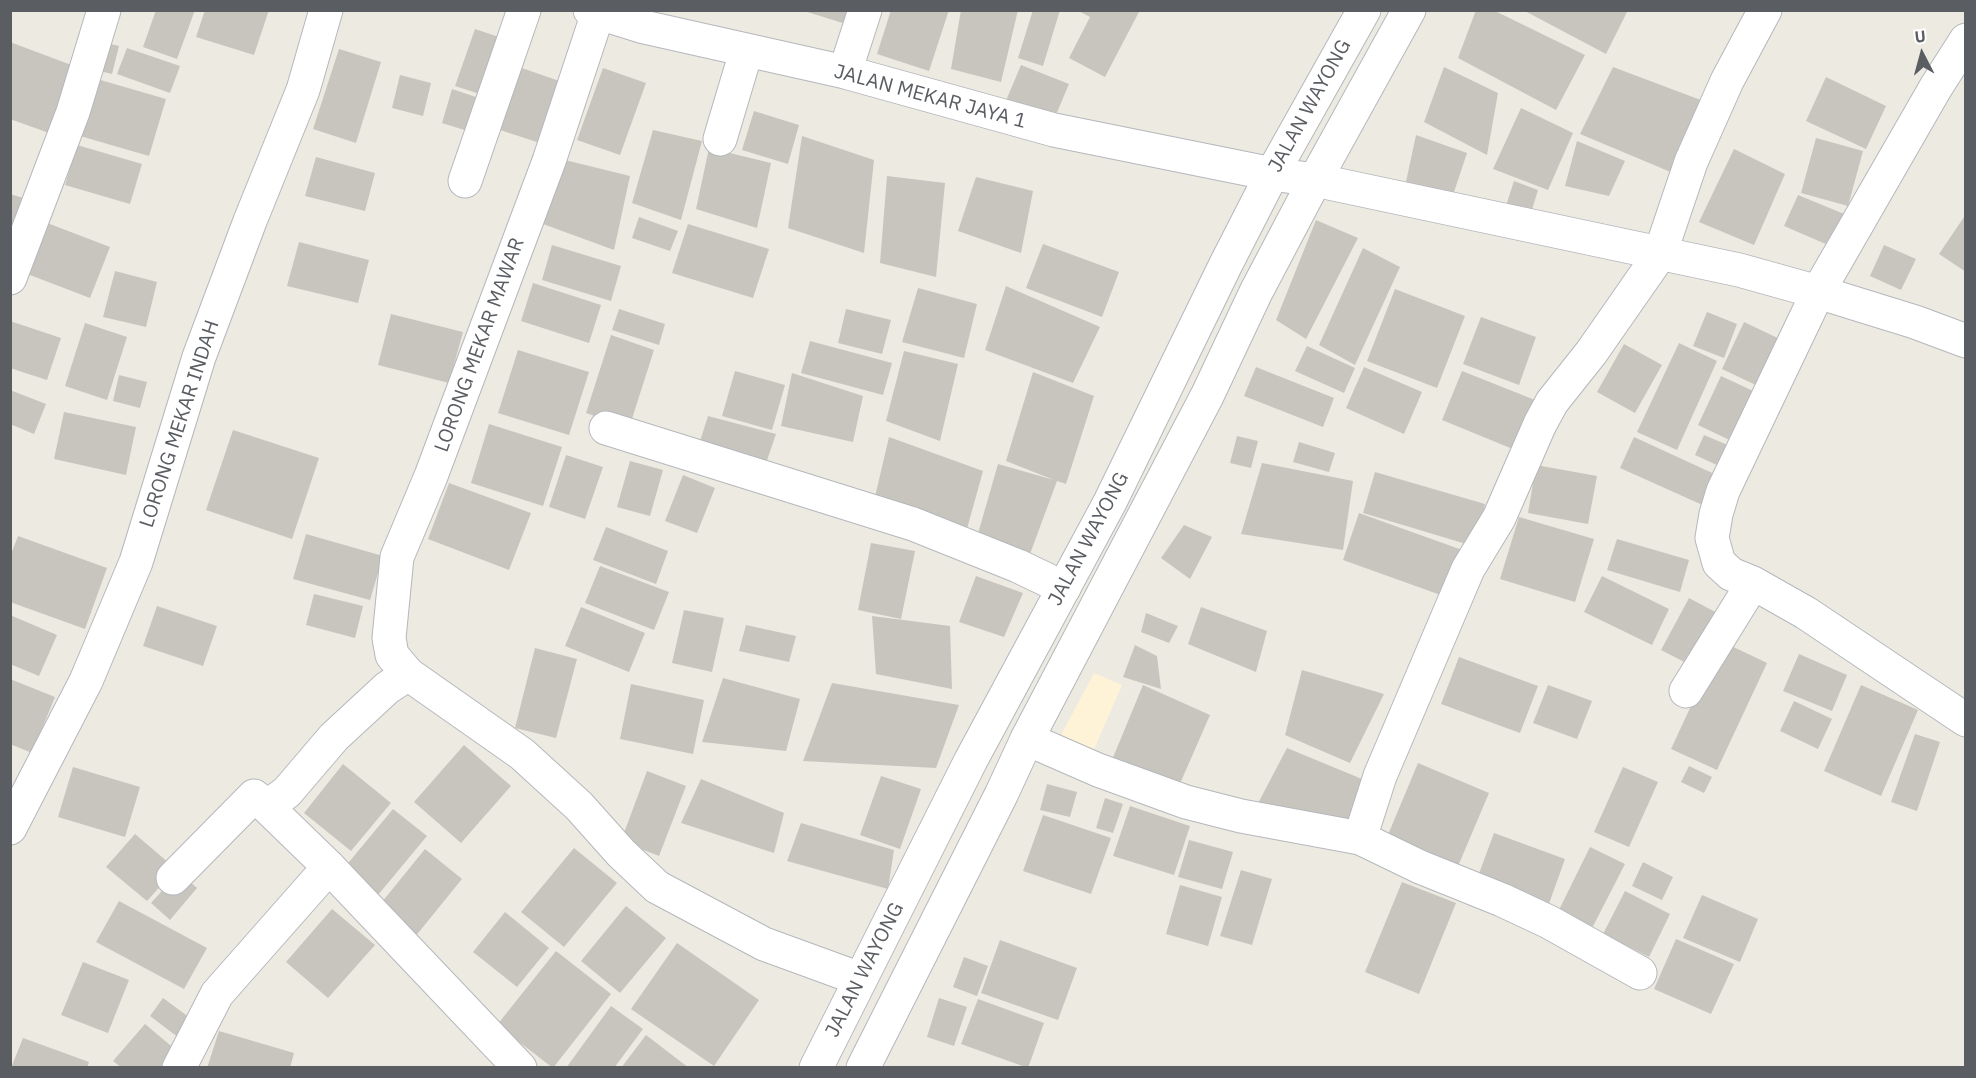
<!DOCTYPE html>
<html>
<head>
<meta charset="utf-8">
<style>
	body { margin:0 }
	#map { position:relative; width:1976px; height:1078px; overflow:hidden; background:#edeae1; font-family:"IBM Plex Sans",sans-serif }
	canvas { display:block }
	.frame { position:absolute; inset:0; border:12px solid #5a5e63; pointer-events:none }
	.north { position:absolute; left:1892px; top:24px; width:60px; height:60px; -webkit-text-stroke:4px #fff; paint-order:stroke; rotate:354deg; font-size:16px; font-weight:700; line-height:24px; text-align:center; color:#5a5e63 }
	.north::after { content:''; display:block; margin:auto; width:21px; height:27px; background:#5a5e63; clip-path:polygon(50% 0,100% 100%,50% 72%,0 100%) }
</style>
</head>
<body>
<div id="map">
<canvas width="1976" height="1078"></canvas>
<div class="frame"></div>
<div class="north">U</div>
</div>
<script>
const ctx = document.querySelector('canvas').getContext('2d');
ctx.lineJoin = 'round';
function fillPath(path, color) { ctx.fillStyle = color; ctx.fill(path, 'evenodd'); }
const shape = rows => new Path2D(rows.map(r => 'M' + r).join(''));
function trace(path, color, width, dash) { ctx.strokeStyle = color; ctx.lineWidth = width; ctx.lineCap = dash ? 'butt' : 'round'; ctx.setLineDash(dash || []); ctx.stroke(path); }
function drawText(font, color, halo, rows, align = 'center') {
  ctx.font = font + ' "IBM Plex Sans",sans-serif'; ctx.lineWidth = 4.5; ctx.setLineDash([]); ctx.textBaseline = 'middle'; ctx.strokeStyle = halo; ctx.fillStyle = color; for (const [text, x, y, turn = 0] of rows) {
    ctx.save(); ctx.translate(x, y); ctx.rotate((+turn || 0) * Math.PI / 180); ctx.textAlign = isNaN(turn) ? turn : align; if (halo) ctx.strokeText(text, 0, 0); ctx.fillText(text, 0, 0); ctx.restore();
  }
}
const commercial = shape([
	[1094,673,1122,685,1092,754,1059,739]
]);
const building = shape([
	[156,10,195,10,177,59,143,47],
	[205,10,269,10,254,55,196,37],
	[801,10,855,10,849,25],
	[891,10,949,10,929,71,877,54],
	[961,10,1018,10,1001,82,951,69],
	[1033,10,1060,10,1043,66,1018,58],
	[1077,10,1140,10,1105,77,1069,58,1090,17],
	[1476,10,1493,10,1585,55,1556,110,1458,58],
	[1523,10,1628,10,1606,54],
	[475,29,505,39,486,96,455,86],
	[98,41,119,46,112,74,92,69],
	[10,42,74,66,49,133,10,119],
	[127,48,180,66,170,93,117,74],
	[339,49,381,62,356,143,313,129],
	[1021,65,1069,84,1053,122,1005,103],
	[519,67,565,83,543,144,497,129],
	[1444,67,1498,93,1487,155,1424,122],
	[1613,67,1706,102,1673,173,1580,134],
	[603,68,646,83,620,155,577,140],
	[400,75,431,83,423,116,392,108],
	[1826,77,1886,106,1866,149,1806,121],
	[97,79,166,99,149,156,80,136],
	[452,89,485,100,474,133,442,123],
	[1521,108,1573,133,1548,190,1493,169],
	[754,111,799,125,788,164,742,150],
	[653,130,702,141,681,220,632,203],
	[1416,135,1467,153,1453,195,1406,182],
	[802,136,874,160,864,253,788,228],
	[1816,138,1863,151,1848,206,1801,193],
	[1577,141,1625,161,1609,196,1565,186],
	[77,145,142,164,130,204,65,185],
	[709,148,771,163,757,228,696,209],
	[1734,149,1785,174,1754,245,1699,222],
	[316,157,375,173,365,211,305,196],
	[561,159,630,176,614,250,543,224],
	[887,176,945,183,936,277,880,263],
	[976,177,1033,191,1021,253,958,231],
	[1514,181,1538,190,1528,223,1503,215],
	[10,194,23,198,10,236],
	[1798,195,1849,216,1835,248,1784,226],
	[1966,214,1966,272,1939,254],
	[639,217,678,231,670,251,632,238],
	[1316,220,1358,238,1306,339,1276,320],
	[42,221,110,247,90,298,22,272],
	[688,224,769,249,753,298,672,273],
	[299,242,369,260,358,303,287,286],
	[1043,244,1119,272,1102,317,1026,288],
	[552,245,621,266,611,301,542,280],
	[1884,245,1916,259,1901,290,1870,276],
	[1363,248,1400,267,1355,365,1319,345],
	[115,271,157,282,146,327,103,317],
	[533,283,601,305,589,343,521,321],
	[1006,286,1100,327,1073,383,985,350],
	[918,288,977,304,964,358,902,342],
	[1395,289,1465,316,1437,388,1367,361],
	[619,309,665,324,659,345,612,330],
	[846,309,891,320,882,354,838,343],
	[1707,312,1737,324,1724,358,1693,346],
	[391,314,463,332,449,383,378,365],
	[1481,317,1536,337,1519,385,1463,364],
	[10,321,61,338,47,380,10,368],
	[1744,322,1784,341,1762,388,1722,369],
	[85,323,127,337,107,400,65,386],
	[611,335,654,350,629,428,586,413],
	[810,341,892,363,883,395,801,373],
	[1679,343,1717,361,1677,450,1637,432],
	[1624,344,1662,365,1635,413,1597,392],
	[1307,346,1355,368,1344,393,1295,371],
	[518,350,589,372,569,435,498,413],
	[904,351,958,364,940,441,886,421],
	[1256,367,1334,398,1323,427,1244,396],
	[1364,367,1422,392,1404,434,1346,408],
	[735,371,785,385,772,430,722,416],
	[1462,371,1540,402,1520,452,1442,420],
	[1033,372,1094,396,1066,484,1057,481,1027,562,975,544,998,464,1054,480,1006,461],
	[792,373,863,396,853,442,781,426],
	[119,375,147,382,140,408,113,401],
	[1721,376,1764,396,1740,445,1698,425],
	[10,390,46,404,34,434,10,424],
	[64,412,136,427,126,475,54,459],
	[708,416,776,434,763,472,695,457],
	[489,424,562,447,543,506,471,483],
	[233,430,319,458,292,539,206,510],
	[1704,435,1737,449,1728,470,1695,455],
	[1237,436,1258,441,1251,468,1230,463],
	[889,437,983,471,965,536,874,501],
	[1634,437,1721,477,1707,507,1620,468],
	[1299,442,1335,453,1329,472,1293,462],
	[566,455,603,467,585,519,549,507],
	[630,461,663,470,650,516,617,507],
	[1262,463,1353,481,1343,550,1241,534],
	[1536,465,1597,476,1588,524,1528,513],
	[1375,472,1485,504,1476,547,1363,513],
	[683,475,715,488,697,533,665,521],
	[449,483,531,513,509,570,428,539],
	[1359,513,1465,551,1449,598,1343,560],
	[1519,517,1594,539,1575,602,1500,579],
	[1184,525,1212,537,1190,579,1161,558],
	[606,527,668,551,656,584,593,560],
	[306,534,383,556,370,600,293,579],
	[18,536,107,568,85,629,10,602,10,557],
	[1617,539,1689,560,1680,592,1607,570],
	[871,543,915,551,901,619,858,610],
	[600,566,669,592,654,630,585,603],
	[976,576,1023,593,1004,637,959,622],
	[1602,576,1669,609,1652,645,1584,612],
	[314,594,363,606,355,638,306,625],
	[1689,598,1719,614,1692,666,1661,650],
	[157,606,217,626,203,666,143,646],
	[581,607,645,633,629,672,565,646],
	[1201,607,1267,631,1256,672,1188,644],
	[684,610,724,618,712,672,672,663],
	[1146,613,1178,626,1169,643,1141,632],
	[10,615,57,635,39,676,10,664],
	[872,616,950,626,952,689,876,674],
	[746,625,796,636,789,662,739,651],
	[1721,641,1767,663,1717,770,1671,749],
	[1135,645,1157,656,1161,689,1123,677],
	[535,648,577,659,556,738,515,728],
	[1799,654,1847,675,1832,711,1783,691],
	[1459,657,1538,686,1520,733,1441,704],
	[1302,670,1384,694,1350,763,1285,735],
	[723,678,800,699,786,751,702,742],
	[10,679,55,697,32,753,10,744],
	[832,683,959,705,936,768,803,761],
	[631,684,704,700,693,754,620,739],
	[1143,685,1210,715,1175,795,1107,772],
	[1548,685,1592,701,1577,739,1533,723],
	[1861,685,1918,710,1881,796,1824,771],
	[1794,701,1832,719,1818,749,1780,731],
	[1915,734,1940,742,1917,811,1891,802],
	[464,745,511,786,461,843,414,802],
	[1287,748,1362,779,1347,833,1255,809],
	[1418,763,1489,793,1453,878,1382,849],
	[343,764,391,803,351,851,304,813],
	[1689,766,1712,777,1704,793,1681,782],
	[73,767,140,787,125,837,58,817],
	[1623,767,1658,782,1629,847,1594,832],
	[647,771,686,786,659,856,621,841],
	[881,776,921,789,900,849,860,835],
	[701,779,784,813,774,853,681,823],
	[1047,784,1077,792,1070,817,1040,810],
	[1105,798,1123,804,1113,833,1096,828],
	[1130,806,1190,826,1174,875,1113,856],
	[393,809,427,836,373,901,339,874],
	[1043,815,1111,838,1091,894,1023,871],
	[801,823,894,850,888,889,787,861],
	[1494,833,1565,859,1546,912,1474,887],
	[135,834,176,869,147,901,106,867],
	[1189,840,1233,852,1222,889,1178,877],
	[1590,847,1625,864,1588,936,1554,920],
	[574,848,617,883,564,947,521,912],
	[425,849,462,879,410,943,373,913],
	[1643,862,1673,877,1662,900,1632,886],
	[1241,870,1272,879,1252,945,1220,936],
	[179,872,197,888,170,920,151,903],
	[1402,882,1456,903,1419,994,1365,972],
	[1180,885,1222,897,1208,946,1166,934],
	[1625,891,1670,914,1649,957,1603,934],
	[1702,895,1758,919,1740,962,1683,938],
	[119,901,207,948,184,989,96,942],
	[626,906,666,938,620,993,581,961],
	[332,909,375,945,328,998,286,962],
	[505,912,549,948,517,987,473,952],
	[1676,939,1734,964,1711,1014,1654,989],
	[1000,940,1077,968,1058,1020,981,993],
	[677,943,759,1000,714,1066,631,1009],
	[556,951,611,994,553,1068,497,1025],
	[964,957,988,966,977,996,953,987],
	[83,962,129,980,108,1033,61,1015],
	[163,998,197,1023,183,1041,150,1016],
	[939,998,967,1007,954,1046,927,1037],
	[978,999,1044,1023,1028,1068,961,1044],
	[611,1006,643,1029,614,1068,566,1068],
	[145,1024,189,1061,183,1068,122,1068,113,1061],
	[219,1031,294,1053,290,1068,207,1068],
	[646,1035,689,1068,621,1068],
	[23,1038,89,1062,87,1068,11,1068]
]);
const minor = shape([
	[590,10,644,27,845,72,1054,130,1272,174,1315,180,1739,270,1818,292,1915,322,1966,341],
	[1966,40,1936,87,1818,292,1723,491,1716,514,1712,538,1719,563,1731,574,1753,583,1806,613,1966,720],
	[845,72,865,10],
	[720,139,746,52],
	[465,181,524,10],
	[10,278,73,112,104,10],
	[606,428,913,524,1018,566,1064,588],
	[408,674,392,655,389,638,397,557,431,476,549,161,599,10],
	[1686,691,1753,583],
	[1027,739,1098,770,1186,802,1241,816,1360,838,1380,776,1468,569,1499,518,1540,424,1552,402,1591,353,1660,254,1691,162,1727,81,1765,10],
	[263,803,329,867,520,1068],
	[10,828,86,681,136,562,199,357,250,221,303,90,326,10],
	[1360,838,1420,867,1502,900,1549,922,1640,973],
	[173,878,254,796,263,803,275,801,287,792,334,737,387,688,408,674,522,754,579,806,621,853,657,887,764,944,860,979],
	[179,1068,217,994,329,867]
]);
const tertiary = shape([
	[816,1068,971,760,1110,502,1226,264,1272,174,1364,10],
	[863,1068,1001,795,1027,739,1207,396,1256,292,1315,180,1409,10]
]);
const streetNames = [
	["JALAN MEKAR JAYA 1",930,97,15],
	["JALAN WAYONG",1310,106,-61],
	["LORONG MEKAR MAWAR",480,345,-70],
	["LORONG MEKAR INDAH",180,424,-72],
	["JALAN WAYONG",1089,539,-62],
	["JALAN WAYONG",865,970,-63]
];
fillPath(commercial, '#fef3d6');
fillPath(building, '#c8c5bf');
trace(minor, '#b4b8bc', 35);
trace(tertiary, '#b4b8bc', 35);
trace(minor, '#fff', 33);
trace(tertiary, '#fff', 33);
drawText('20px', '#5a5e63', '#fff', streetNames);
</script>
</body>
</html>
